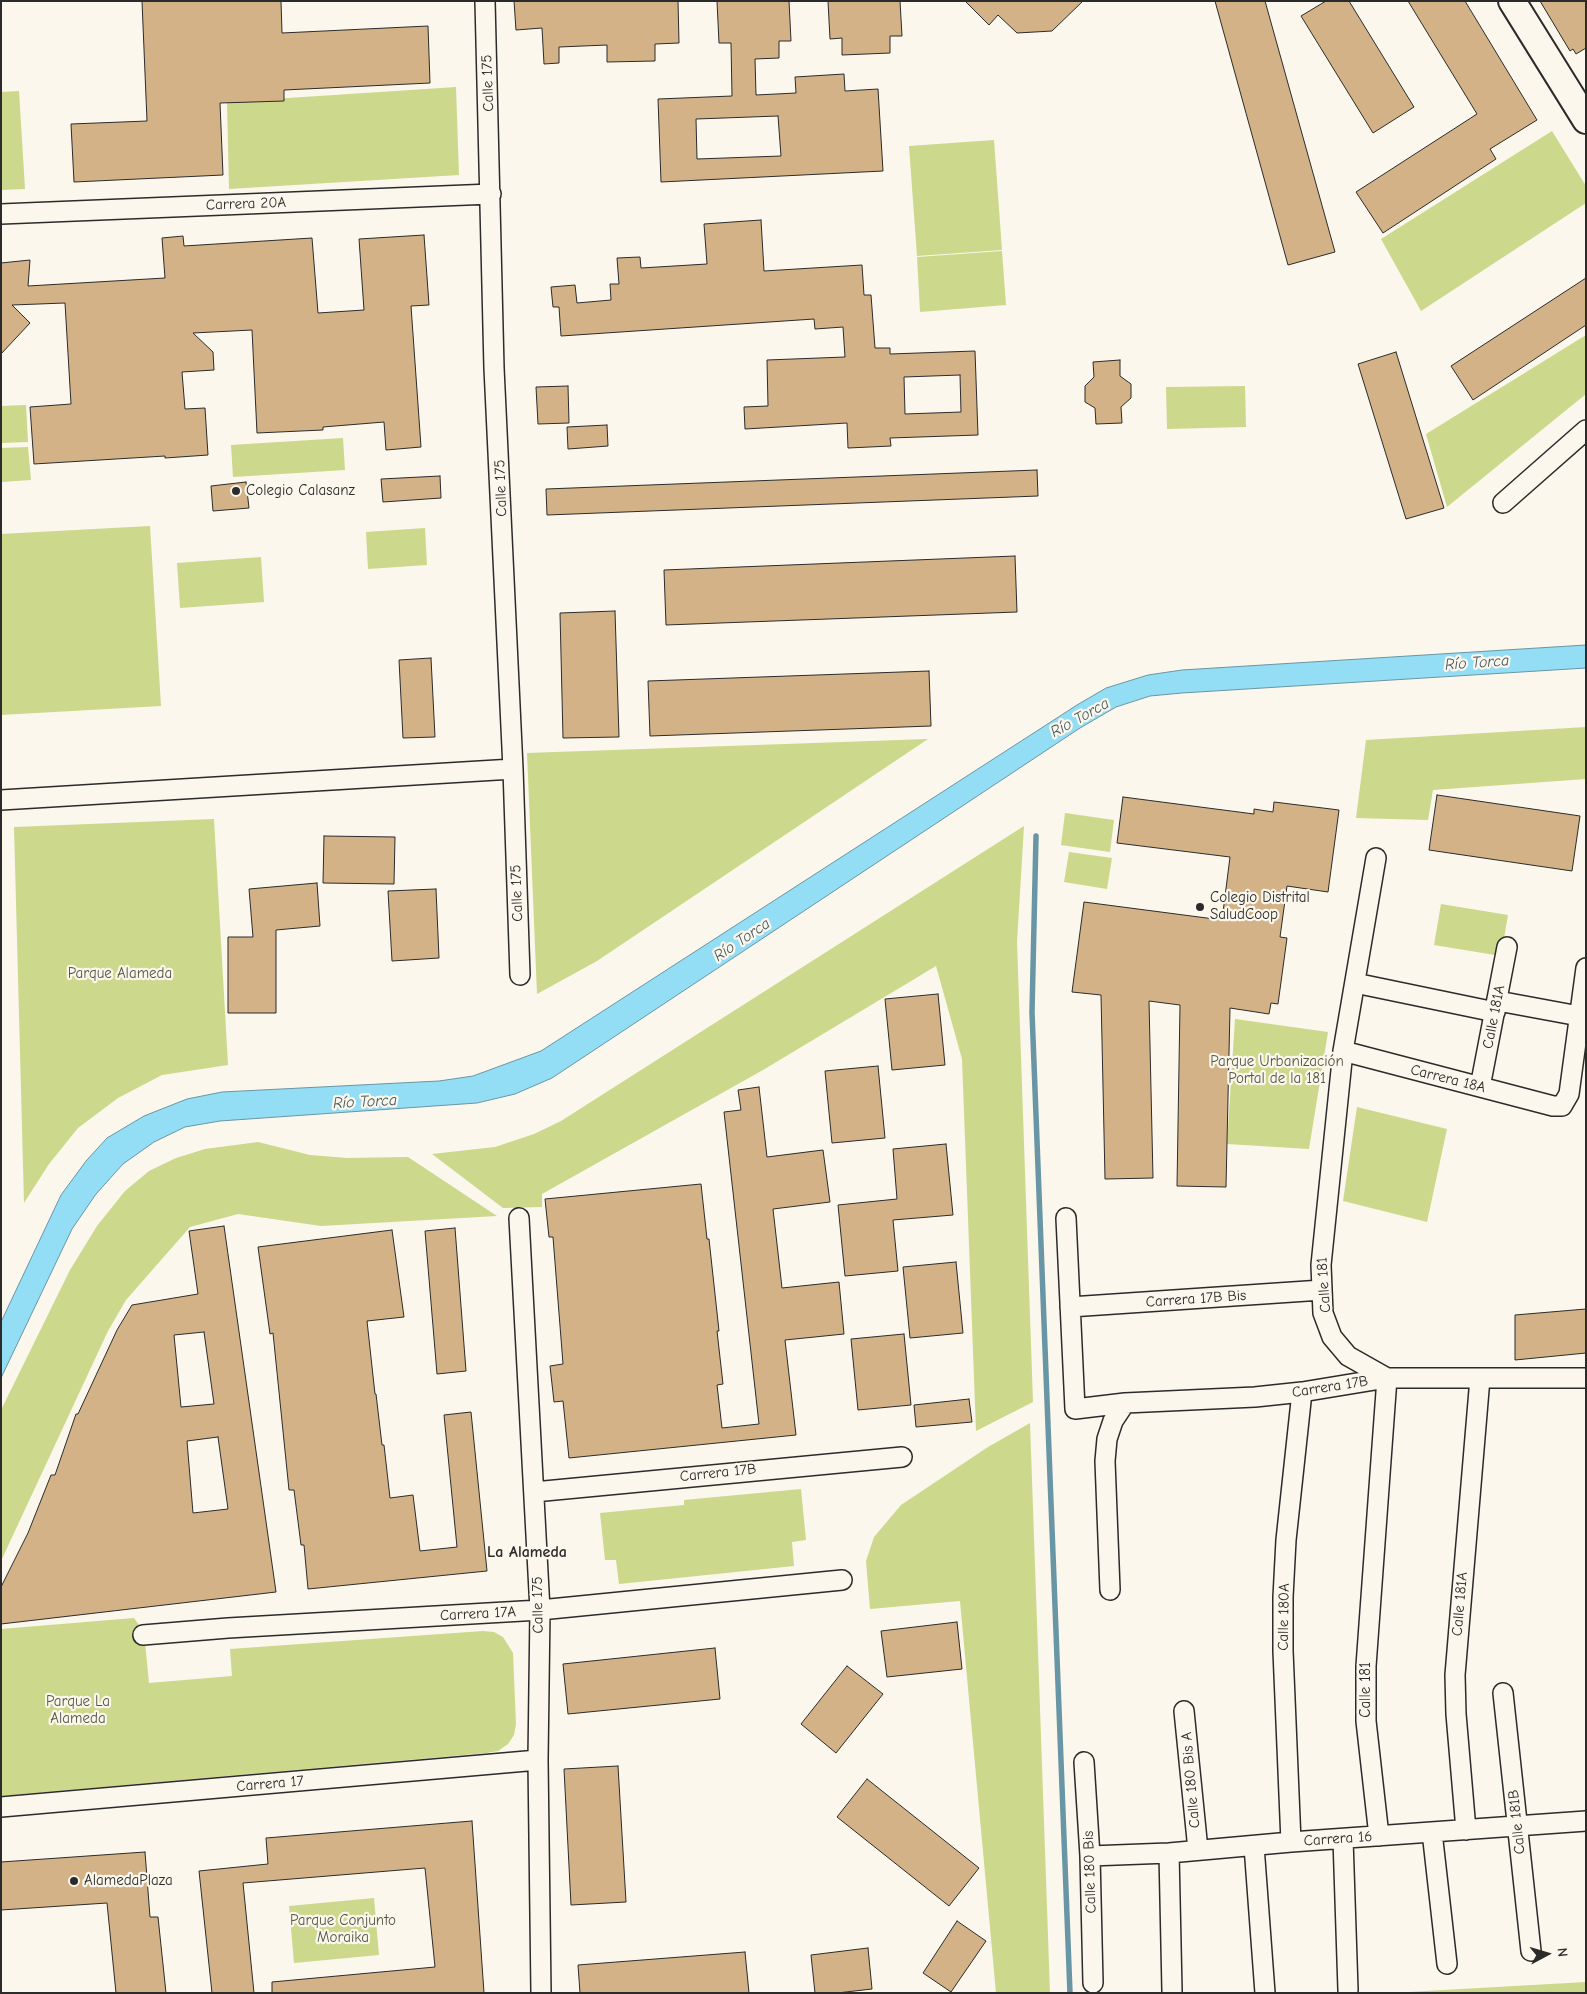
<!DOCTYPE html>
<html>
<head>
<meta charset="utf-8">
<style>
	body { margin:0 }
	#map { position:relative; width:1587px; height:1994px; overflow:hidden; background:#fbf7ec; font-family:"Comic Neue",sans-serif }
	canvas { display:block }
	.frame { position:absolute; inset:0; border:2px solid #2b2b2b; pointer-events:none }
	.north { position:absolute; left:1522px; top:1929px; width:50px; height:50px; -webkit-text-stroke:4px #fbf7ec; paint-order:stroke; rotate:84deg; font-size:14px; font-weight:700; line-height:20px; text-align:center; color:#2b2b2b }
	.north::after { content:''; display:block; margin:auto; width:18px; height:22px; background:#2b2b2b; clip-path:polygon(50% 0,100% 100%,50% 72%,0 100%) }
</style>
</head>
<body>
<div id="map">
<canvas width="1587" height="1994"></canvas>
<div class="frame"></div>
<div class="north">N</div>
</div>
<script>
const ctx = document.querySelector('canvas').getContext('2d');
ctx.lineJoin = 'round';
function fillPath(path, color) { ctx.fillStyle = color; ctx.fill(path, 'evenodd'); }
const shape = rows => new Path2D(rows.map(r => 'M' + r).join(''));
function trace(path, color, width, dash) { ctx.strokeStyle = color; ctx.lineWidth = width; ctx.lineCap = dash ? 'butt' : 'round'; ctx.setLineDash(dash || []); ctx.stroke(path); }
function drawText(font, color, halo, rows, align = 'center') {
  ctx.font = font + ' "Comic Neue",sans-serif'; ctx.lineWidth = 4.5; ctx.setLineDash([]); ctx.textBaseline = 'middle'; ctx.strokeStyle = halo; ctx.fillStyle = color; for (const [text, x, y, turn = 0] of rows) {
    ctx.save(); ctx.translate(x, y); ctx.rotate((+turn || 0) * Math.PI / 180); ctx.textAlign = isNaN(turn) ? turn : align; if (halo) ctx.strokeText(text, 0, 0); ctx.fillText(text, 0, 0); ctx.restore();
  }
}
const green = shape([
	[456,87,459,175,229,189,227,102],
	[19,91,25,189,1,190,1,92],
	[1552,131,1586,186,1586,203,1421,311,1381,239],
	[994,140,1002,250,917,256,909,146],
	[1002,251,1006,305,920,312,917,257],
	[1586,335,1586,394,1447,507,1426,434],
	[1245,386,1246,427,1167,429,1166,387],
	[26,405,28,442,1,443,1,406],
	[343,438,345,470,233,477,231,445],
	[28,447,31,480,1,482,1,448],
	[150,526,161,706,1,715,1,534],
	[425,528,427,565,368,569,366,532],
	[261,557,264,602,180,608,177,563],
	[1586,727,1586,779,1433,790,1428,820,1356,818,1366,740],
	[928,739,597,961,537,994,527,753],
	[1065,813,1114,820,1110,852,1061,845],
	[214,819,228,1065,162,1075,118,1098,78,1128,49,1164,24,1203,14,827],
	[1024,826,1017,942,1033,1402,976,1431,962,1059,936,966,763,1070,542,1194,542,1207,503,1208,432,1154,495,1147,534,1134,561,1121],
	[1069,852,1112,858,1107,889,1064,882],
	[1441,904,1508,915,1501,956,1434,945],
	[1235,1019,1328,1032,1309,1149,1227,1144],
	[1357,1107,1447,1129,1427,1222,1343,1201],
	[258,1142,310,1155,347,1158,408,1157,497,1216,321,1226,238,1214,190,1227,126,1300,108,1331,1,1561,1,1410,70,1270,97,1226,125,1191,149,1171,176,1158,205,1149],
	[1030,1423,1050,1993,996,1993,960,1601,870,1609,866,1561,874,1537,901,1505,988,1447],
	[801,1489,806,1540,792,1542,794,1566,619,1584,616,1560,605,1560,600,1513,684,1505,684,1500],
	[134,1618,144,1632,149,1683,232,1676,230,1649,483,1631,494,1632,503,1637,513,1653,516,1724,514,1735,508,1744,498,1751,487,1753,1,1796,1,1629],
	[374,1898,379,1955,294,1963,289,1906],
	[1586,1982,1586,1993,1390,1993]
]);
const water = shape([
	[1586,645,1586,668,1182,693,1150,696,1116,707,1080,728,552,1078,515,1094,477,1103,220,1121,185,1127,154,1142,123,1164,96,1194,72,1229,1,1378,1,1322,61,1195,86,1161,107,1138,144,1116,187,1099,222,1092,439,1081,473,1076,541,1051,1077,705,1106,688,1148,675,1182,670,1586,645]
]);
const stream = shape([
	[1036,836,1032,1012,1070,1993]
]);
const building = shape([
	[142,1,281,1,282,33,428,26,430,83,284,90,284,101,220,103,223,175,74,182,71,124,147,121,142,1],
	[514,1,678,1,679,43,655,44,655,61,607,62,607,45,559,47,559,63,544,64,542,28,516,30,514,1],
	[717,1,789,1,791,41,779,41,779,58,755,59,756,95,796,93,795,77,844,74,845,91,878,89,883,171,661,182,658,99,732,96,731,43,719,43,717,1],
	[778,116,781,156,697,159,696,119,778,116],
	[828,1,900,1,902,36,890,36,890,53,842,55,842,38,830,39,828,1],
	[965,1,1083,1,1052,31,1017,33,998,15,989,25,965,1],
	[1215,1,1265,1,1335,252,1288,265,1215,1],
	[1326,1,1349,1,1414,107,1373,133,1301,16,1326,1],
	[1408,1,1465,1,1537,120,1490,149,1496,159,1383,233,1356,192,1477,114,1408,1],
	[1540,1,1586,1,1586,48,1576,54,1573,49,1570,51,1540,1],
	[761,220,764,271,862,265,864,295,871,295,875,348,890,348,890,354,975,351,978,435,890,438,891,446,848,448,847,423,745,429,744,407,768,406,767,360,845,357,843,327,815,329,814,319,561,336,559,307,553,307,551,287,575,285,577,303,611,300,610,284,619,284,617,258,640,257,641,268,707,264,704,224,761,220],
	[960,375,961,412,905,414,904,377,960,375],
	[424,235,429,305,411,306,421,447,386,450,384,422,323,427,323,430,257,433,252,330,193,333,213,352,214,370,182,372,185,409,205,408,208,455,165,458,165,456,34,464,30,407,71,404,65,303,12,305,30,323,1,354,1,263,30,260,28,286,165,278,162,238,183,236,184,246,312,238,318,313,364,310,359,239,424,235],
	[1586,278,1586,325,1473,400,1451,366,1586,278],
	[1396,352,1444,508,1406,519,1358,364,1396,352],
	[1120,360,1120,376,1131,384,1131,398,1121,407,1122,423,1096,424,1095,408,1085,402,1085,386,1094,377,1093,362,1120,360],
	[568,386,569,423,538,424,536,387,568,386],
	[607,425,608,446,568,449,567,427,607,425],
	[1037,470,1038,496,547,515,546,489,1037,470],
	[440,476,441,498,383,502,381,479,440,476],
	[246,482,249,508,213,511,211,486,246,482],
	[1015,556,1017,612,666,625,664,570,1015,556],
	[615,611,619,737,563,738,560,613,615,611],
	[431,658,435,737,403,738,399,660,431,658],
	[929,671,931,726,650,736,648,681,929,671],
	[1437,795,1580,816,1572,871,1429,850,1437,795],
	[1123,797,1254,814,1254,809,1273,812,1274,802,1339,810,1328,892,1287,886,1280,937,1287,938,1278,1004,1271,1003,1269,1014,1230,1008,1226,1187,1177,1186,1180,1005,1149,1001,1153,1178,1105,1179,1101,995,1072,992,1084,902,1222,920,1230,857,1117,843,1123,797],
	[324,836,395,837,394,884,323,883,324,836],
	[317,883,320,926,276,930,276,1013,228,1013,228,937,253,937,249,889,317,883],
	[436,889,439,958,392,961,388,891,436,889],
	[938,994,945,1065,892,1070,885,999,938,994],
	[878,1066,885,1138,832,1143,825,1071,878,1066],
	[759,1087,767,1157,823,1150,830,1202,773,1209,782,1288,839,1282,844,1334,785,1340,796,1435,569,1458,563,1401,554,1402,550,1366,563,1364,553,1237,549,1237,545,1199,701,1184,707,1239,709,1239,719,1331,717,1331,723,1384,717,1385,722,1428,759,1424,724,1112,741,1110,738,1090,759,1087],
	[946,1144,953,1215,893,1220,898,1271,845,1276,838,1205,897,1199,893,1149,946,1144],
	[224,1226,276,1592,1,1624,1,1587,28,1533,51,1475,55,1475,76,1414,78,1414,117,1330,132,1305,198,1294,189,1231,224,1226],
	[204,1332,214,1404,181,1407,174,1335,204,1332],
	[218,1437,228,1509,193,1513,187,1441,218,1437],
	[455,1228,466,1371,437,1374,425,1231,455,1228],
	[392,1230,404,1317,367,1321,375,1394,376,1394,382,1445,384,1445,390,1498,413,1495,420,1551,457,1547,444,1415,471,1412,487,1571,308,1589,304,1545,301,1545,294,1490,289,1490,273,1333,270,1334,258,1247,392,1230],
	[956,1262,963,1333,910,1338,903,1267,956,1262],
	[1586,1309,1586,1353,1515,1360,1515,1315,1586,1309],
	[904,1334,911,1405,858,1410,851,1339,904,1334],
	[969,1399,972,1422,916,1427,914,1405,969,1399],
	[957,1622,962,1669,887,1677,881,1631,957,1622],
	[715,1648,720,1699,568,1714,563,1664,715,1648],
	[847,1666,883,1694,836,1753,801,1724,847,1666],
	[618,1766,626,1902,571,1905,564,1769,618,1766],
	[867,1779,979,1868,949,1906,837,1817,867,1779],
	[472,1821,484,1993,272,1993,272,1982,435,1967,425,1868,243,1883,254,1993,212,1993,199,1871,268,1864,266,1838,472,1821],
	[145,1852,150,1917,158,1917,166,1993,116,1993,107,1903,1,1910,1,1862,145,1852],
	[957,1921,986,1941,951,1992,923,1973,957,1921],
	[868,1948,872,1989,837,1993,815,1993,811,1955,868,1948],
	[745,1952,749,1993,580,1993,578,1965,745,1952]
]);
const street = shape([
	[485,1,494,368,513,769,520,975],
	[1,214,491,194],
	[1503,503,1586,430],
	[1,800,513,769],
	[1376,858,1343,1051,1321,1265,1323,1313,1332,1337,1348,1356,1387,1378],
	[1355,983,1495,1012],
	[1498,1001,1579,1016],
	[1343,1051,1553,1106,1562,1106,1569,1094,1586,968],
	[1480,1087,1507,947],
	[519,1218,540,1610,538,1760,541,1993],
	[1066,1218,1075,1409,1125,1403,1255,1397,1302,1392,1387,1378,1586,1378],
	[1070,1307,1322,1290],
	[534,1492,902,1457],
	[1110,1590,1105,1461,1107,1439,1113,1421,1125,1403],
	[143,1635,228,1628,540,1610,842,1580],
	[1503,1693,1531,1951],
	[1184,1711,1198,1850],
	[1084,1762,1090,1856,1093,1983],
	[1,1807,538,1760],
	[1466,1830,1456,1714,1455,1675,1480,1378],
	[1432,1832,1447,1964],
	[1379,1836,1366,1721,1366,1666,1387,1378],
	[1343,1839,1348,1990],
	[1291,1842,1283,1651,1283,1597,1286,1540,1302,1392],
	[1254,1846,1265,1993],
	[1169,1853,1172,1991],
	[1090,1856,1169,1853,1291,1842,1586,1821]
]);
const secondary = shape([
	[1512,1,1586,120]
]);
const markers = [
	[236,491,5,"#2b2b2b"],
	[1200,907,5,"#2b2b2b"],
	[74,1881,5,"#2b2b2b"]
];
const streetNames = [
	["Calle 175",488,83,-92],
	["Carrera 20A",246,204,-2],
	["Calle 175",501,488,-92],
	["Calle 175",517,893,-92],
	["Calle 181A",1494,1017,-79],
	["Carrera 18A",1448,1079,14],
	["Calle 181",1324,1285,-94],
	["Carrera 17B Bis",1196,1299,-4],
	["Carrera 17B",1330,1387,-9],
	["Carrera 17B",718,1473,-6],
	["Calle 181A",1460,1604,-85],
	["Calle 175",538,1605,-91],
	["Carrera 17A",478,1614,-3],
	["Calle 180A",1284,1617,-89],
	["Calle 181",1366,1690,-90],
	["Calle 180 Bis A",1191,1780,-95],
	["Carrera 17",270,1784,-5],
	["Calle 181B",1517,1822,-96],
	["Carrera 16",1338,1839,-4],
	["Calle 180 Bis",1090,1872,-92]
];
const poiNames = [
	["Colegio Calasanz",246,491],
	["Colegio Distrital",1210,898],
	["SaludCoop",1210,915],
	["AlamedaPlaza",84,1881]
];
const parkNames = [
	["Parque Alameda",120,974],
	["Parque Urbanización",1277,1062],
	["Portal de la 181",1277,1079],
	["Parque La",78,1702],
	["Alameda",78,1719],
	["Parque Conjunto",343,1921],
	["Moraika",343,1938]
];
const waterNames = [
	["Río Torca",1477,663,-4],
	["Río Torca",1080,718,-29],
	["Río Torca",742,940,-34],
	["Río Torca",365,1102,-3]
];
const neighbourhoodNames = [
	["La Alameda",527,1552]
];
fillPath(green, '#ccd88b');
fillPath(water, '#93ddf5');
trace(water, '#6996a4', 1);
trace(stream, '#6996a4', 5.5);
fillPath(building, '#d4b287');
trace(building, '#2b2b2b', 1);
trace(street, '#2b2b2b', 22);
trace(secondary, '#2b2b2b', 30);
trace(street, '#fbf7ec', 19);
trace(secondary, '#fbf7ec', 26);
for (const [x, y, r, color] of markers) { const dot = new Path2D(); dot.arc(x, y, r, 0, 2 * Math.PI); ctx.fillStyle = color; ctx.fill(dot); trace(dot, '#fbf7ec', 2); }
drawText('15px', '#2b2b2b', '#fbf7ec', streetNames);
drawText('15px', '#2b2b2b', '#fbf7ec', poiNames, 'left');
drawText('15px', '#535643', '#fbf7ec', parkNames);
drawText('italic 16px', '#45585e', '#fbf7ec', waterNames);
drawText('bold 16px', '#2b2b2b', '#fbf7ec', neighbourhoodNames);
</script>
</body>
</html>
